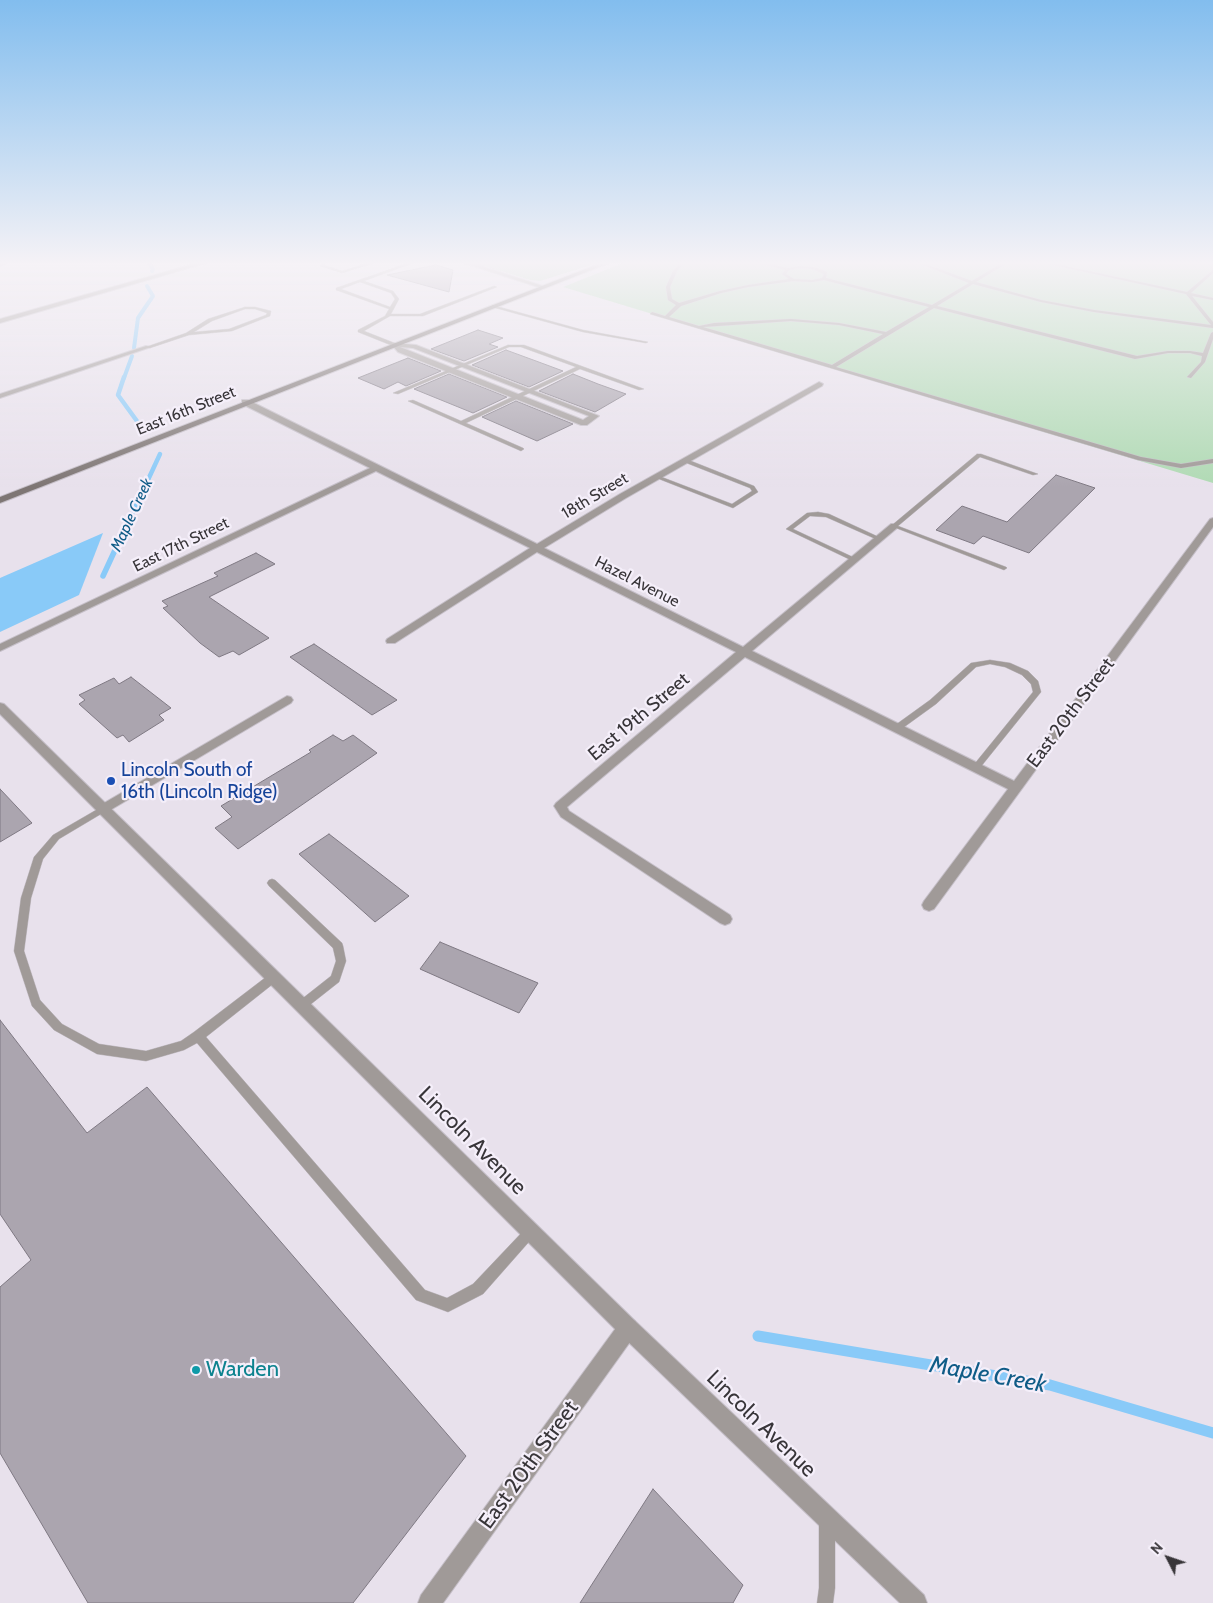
<!DOCTYPE html>
<html>
<head>
<meta charset="utf-8">
<style>
	body { margin:0 }
	#map { position:relative; width:1213px; height:1603px; overflow:hidden; background:#e8e1ec; font-family:Cabin,sans-serif }
	canvas { display:block }
	.north { position:absolute; left:1143px; top:1533px; width:50px; height:50px; -webkit-text-stroke:4px #f5effa; paint-order:stroke; rotate:311deg; font-size:14px; font-weight:700; line-height:20px; text-align:center; color:#383539 }
	.north::after { content:''; display:block; margin:auto; width:18px; height:22px; background:#383539; clip-path:polygon(50% 0,100% 100%,50% 72%,0 100%) }
</style>
</head>
<body>
<div id="map">
<canvas width="1213" height="1603"></canvas>
<div class="north">N</div>
</div>
<script>
const ctx = document.querySelector('canvas').getContext('2d');
ctx.lineJoin = 'round';
function fillPath(path, color) { ctx.fillStyle = color; ctx.fill(path, 'evenodd'); }
const shape = rows => new Path2D(rows.map(r => 'M' + r).join(''));
function trace(path, color, width, dash) { ctx.strokeStyle = color; ctx.lineWidth = width; ctx.lineCap = dash ? 'butt' : 'round'; ctx.setLineDash(dash || []); ctx.stroke(path); }
function drawText(font, color, halo, rows, align = 'center') {
  ctx.font = font + ' Cabin,sans-serif'; ctx.lineWidth = 4.5; ctx.setLineDash([]); ctx.textBaseline = 'middle'; ctx.strokeStyle = halo; ctx.fillStyle = color; for (const [text, x, y, turn = 0] of rows) {
    ctx.save(); ctx.translate(x, y); ctx.rotate((+turn || 0) * Math.PI / 180); ctx.textAlign = isNaN(turn) ? turn : align; if (halo) ctx.strokeText(text, 0, 0); ctx.fillText(text, 0, 0); ctx.restore();
  }
}
const green = shape([
	[474,263,598,263,540,281,530,280],
	[623,263,1213,263,1213,483,563,287]
]);
const water = shape([
	[103,533,79,595,0,632,0,578]
]);
const streamFar3 = shape([
	[149,263,153,269,152,271],
	[134,348,138,318,153,296,147,286],
	[124,378,132,356]
]);
const streamFar2 = shape([
	[124,377,118,395,142,428],
	[128,523,160,454]
]);
const streamFar1 = shape([
	[103,576,128,522]
]);
const stream = shape([
	[758,1336,1050,1385,1213,1433]
]);
const building = shape([
	[436,265,453,270,449,292,387,275,436,265],
	[478,330,503,338,489,344,498,347,464,361,431,349,478,330],
	[506,350,536,361,563,371,529,387,472,365,506,350],
	[408,358,441,371,406,386,398,382,384,389,358,378,408,358],
	[449,374,507,397,473,413,414,389,449,374],
	[573,374,598,384,626,394,595,412,539,391,573,374],
	[516,401,573,424,537,441,482,417,516,401],
	[1056,475,1095,488,1029,553,983,536,974,544,936,530,962,506,1007,522,1056,475],
	[256,553,275,564,209,597,269,638,239,655,233,651,219,657,200,643,163,608,168,606,162,601,218,576,214,573,256,553],
	[314,644,397,700,372,715,290,657,314,644],
	[131,677,171,708,159,715,164,720,129,742,123,735,117,738,79,704,85,700,79,695,114,678,119,684,131,677],
	[333,735,343,741,353,735,377,753,238,849,215,828,232,817,221,806,311,752,309,750,333,735],
	[0,789,32,823,0,842,0,789],
	[329,834,409,896,375,922,299,854,329,834],
	[440,942,538,983,519,1013,420,969,440,942],
	[0,1020,87,1133,147,1087,466,1456,353,1603,88,1603,0,1453,0,1287,31,1260,0,1214,0,1020],
	[653,1489,743,1585,733,1603,580,1603,653,1489]
]);
const service = shape([
	[322,263,326,263,324,265,342,271,368,263,374,263,342,273,320,266,322,263],
	[408,263,413,263,364,281,393,291,399,299,391,314,420,314,494,286,497,287,423,316,390,316,364,331,397,344,397,346,393,346,358,332,358,330,385,316,389,309,336,290,336,288,408,263],
	[360,282,391,293,395,299,390,307,341,289,360,282],
	[680,263,684,263,677,271,670,287,672,299,679,303,720,291,748,285,789,279,782,274,785,270,759,263,766,263,788,268,800,266,814,267,827,272,826,278,932,305,969,283,918,263,923,263,972,281,1002,263,1007,263,976,282,1041,300,1094,310,1211,325,1186,294,1044,263,1051,263,1187,292,1213,270,1213,273,1191,293,1213,298,1213,300,1192,296,1213,322,1213,328,1094,312,1041,302,973,284,937,306,1137,356,1168,351,1190,351,1203,353,1211,333,1213,332,1213,339,1205,362,1191,378,1187,377,1201,362,1202,356,1190,353,1168,353,1135,359,934,308,836,367,1141,457,1181,464,1213,459,1213,463,1181,468,1138,460,650,314,652,312,665,316,676,305,668,300,666,287,673,271,680,263],
	[800,268,812,269,824,274,822,278,812,280,794,279,786,274,789,270,800,268],
	[824,280,929,307,886,332,839,323,791,319,714,323,699,326,669,317,681,306,721,293,748,287,793,281,812,282,824,280],
	[791,321,839,325,883,334,832,365,703,327,791,321],
	[492,305,583,330,648,342,646,343,583,332,492,307,492,305],
	[245,307,255,307,271,311,270,316,232,331,189,335,150,348,146,347,186,333,208,319,245,307],
	[245,309,255,309,267,313,266,315,229,329,194,332,212,321,245,309],
	[508,345,524,345,644,389,639,390,580,369,466,423,523,448,524,449,521,451,408,401,413,400,461,421,576,367,521,347,509,347,398,394,393,393,508,345],
	[977,454,981,454,1038,474,1033,475,980,457,898,526,1006,567,1007,568,1004,570,891,526,977,454],
	[686,459,754,486,758,492,733,508,654,477,659,476,732,504,752,491,750,488,684,462,684,460,686,459],
	[818,512,829,514,883,539,878,540,826,517,810,516,793,529,857,559,858,560,855,562,786,529,807,513,818,512],
	[990,660,1010,663,1028,671,1038,681,1041,692,979,769,973,769,972,767,1033,692,1031,684,1022,675,1005,667,990,664,976,667,936,704,900,730,894,730,893,728,894,726,930,700,971,663,990,660],
	[103,806,106,807,107,809,106,811,59,839,43,859,31,898,24,951,40,1000,62,1024,99,1044,146,1051,181,1041,194,1032,270,974,274,972,278,974,279,977,278,980,206,1037,425,1290,447,1298,473,1284,527,1227,531,1225,535,1227,537,1231,535,1235,483,1294,448,1312,416,1300,197,1043,184,1050,146,1061,97,1054,54,1030,32,1006,14,951,21,898,34,857,53,835,103,806],
	[272,879,275,880,342,943,343,946,346,961,339,982,306,1008,302,1010,298,1008,297,1005,298,1002,331,976,336,961,333,948,269,886,267,883,269,880,272,879],
	[827,1513,832,1516,835,1521,835,1588,833,1603,817,1603,819,1588,819,1521,822,1516,827,1513]
]);
const minor = shape([
	[197,263,206,263,0,323,0,319,197,263],
	[395,343,416,345,599,416,587,425,581,425,398,352,392,345,395,343],
	[400,347,413,348,589,416,583,420,400,347],
	[146,346,151,347,0,398,0,394,146,346],
	[819,382,823,384,822,386,626,498,544,548,743,647,891,524,897,524,897,528,752,651,1014,781,1210,519,1213,518,1213,527,934,909,929,911,924,909,922,905,924,901,1008,789,745,657,567,807,569,811,730,915,732,919,730,923,725,925,720,923,561,817,554,806,556,803,736,652,537,552,395,643,387,643,386,641,387,639,530,548,376,471,0,651,0,644,370,468,242,404,242,400,248,400,537,544,620,494,819,382],
	[287,696,291,697,293,700,291,703,107,812,99,812,97,809,99,806,287,696],
	[628,1318,635,1321,638,1328,635,1335,443,1603,418,1603,421,1595,621,1321,628,1318]
]);
const tertiary = shape([
	[0,263,6,263,0,266,0,263],
	[464,263,472,263,546,287,541,288,464,263],
	[0,703,4,704,635,1321,924,1595,927,1603,900,1603,621,1335,0,714,0,703]
]);
const secondary = shape([
	[601,263,609,263,0,503,0,497,601,263]
]);
const markers = [
	[111,781,5,"#1a4fb4"],
	[196,1370,5,"#0f9aa8"]
];
const farStreetnames = [
	["East 16th Street",186,411,-22],
	["18th Street",595,496,-31],
	["East 17th Street",181,545,-26],
	["Hazel Avenue",637,582,27]
];
const farWaternames = [
	["Maple Creek",132,515,-65]
];
const streetNames = [
	["East 20th Street",1071,713,-53],
	["East 19th Street",639,717,-40]
];
const transitNames = [
	["Lincoln South of",121,770],
	["16th (Lincoln Ridge)",121,792]
];
const nearStreetnames = [
	["Lincoln Avenue",472,1141,45],
	["Lincoln Avenue",761,1424,44],
	["East 20th Street",529,1465,-54]
];
const nearCulturenames = [
	["Warden",206,1370]
];
const nearWaternames = [
	["Maple Creek",988,1375,10]
];
fillPath(green, '#b0dab4');
fillPath(water, '#89caf8');
trace(streamFar3, '#89caf8', 4);
trace(streamFar2, '#89caf8', 4.5);
trace(streamFar1, '#89caf8', 5.5);
trace(stream, '#89caf8', 11);
fillPath(building, '#aba5af');
trace(building, '#7f7983', 1);
trace(service, '#c5bfc8', 1);
trace(minor, '#c5bfc8', 2);
trace(tertiary, '#c5bfc8', 2);
trace(secondary, '#c5bfc8', 2);
fillPath(service, '#a09a98');
fillPath(minor, '#a09a98');
fillPath(tertiary, '#a09a98');
fillPath(secondary, '#7e7674');
const sky = ctx.createLinearGradient(0, 0, 0, 487);
sky.addColorStop(0, '#82bdee');
sky.addColorStop(0.54, '#f5f2f6');
sky.addColorStop(1, '#f5f2f600');
ctx.fillStyle = sky;
ctx.fillRect(0, 0, 1213, 487);
for (const [x, y, r, color] of markers) { const dot = new Path2D(); dot.arc(x, y, r, 0, 2 * Math.PI); ctx.fillStyle = color; ctx.fill(dot); trace(dot, '#f5effa', 2); }
drawText('16px', '#383539', '#f5effa', farStreetnames);
drawText('italic 16px', '#105c87', '#f5effa', farWaternames);
drawText('19px', '#383539', '#f5effa', streetNames);
drawText('19px', '#164399', '#f5effa', transitNames, 'left');
drawText('22px', '#383539', '#f5effa', nearStreetnames);
drawText('22px', '#0d838f', '#f5effa', nearCulturenames, 'left');
drawText('italic 24px', '#105c87', '#f5effa', nearWaternames);
</script>
</body>
</html>
